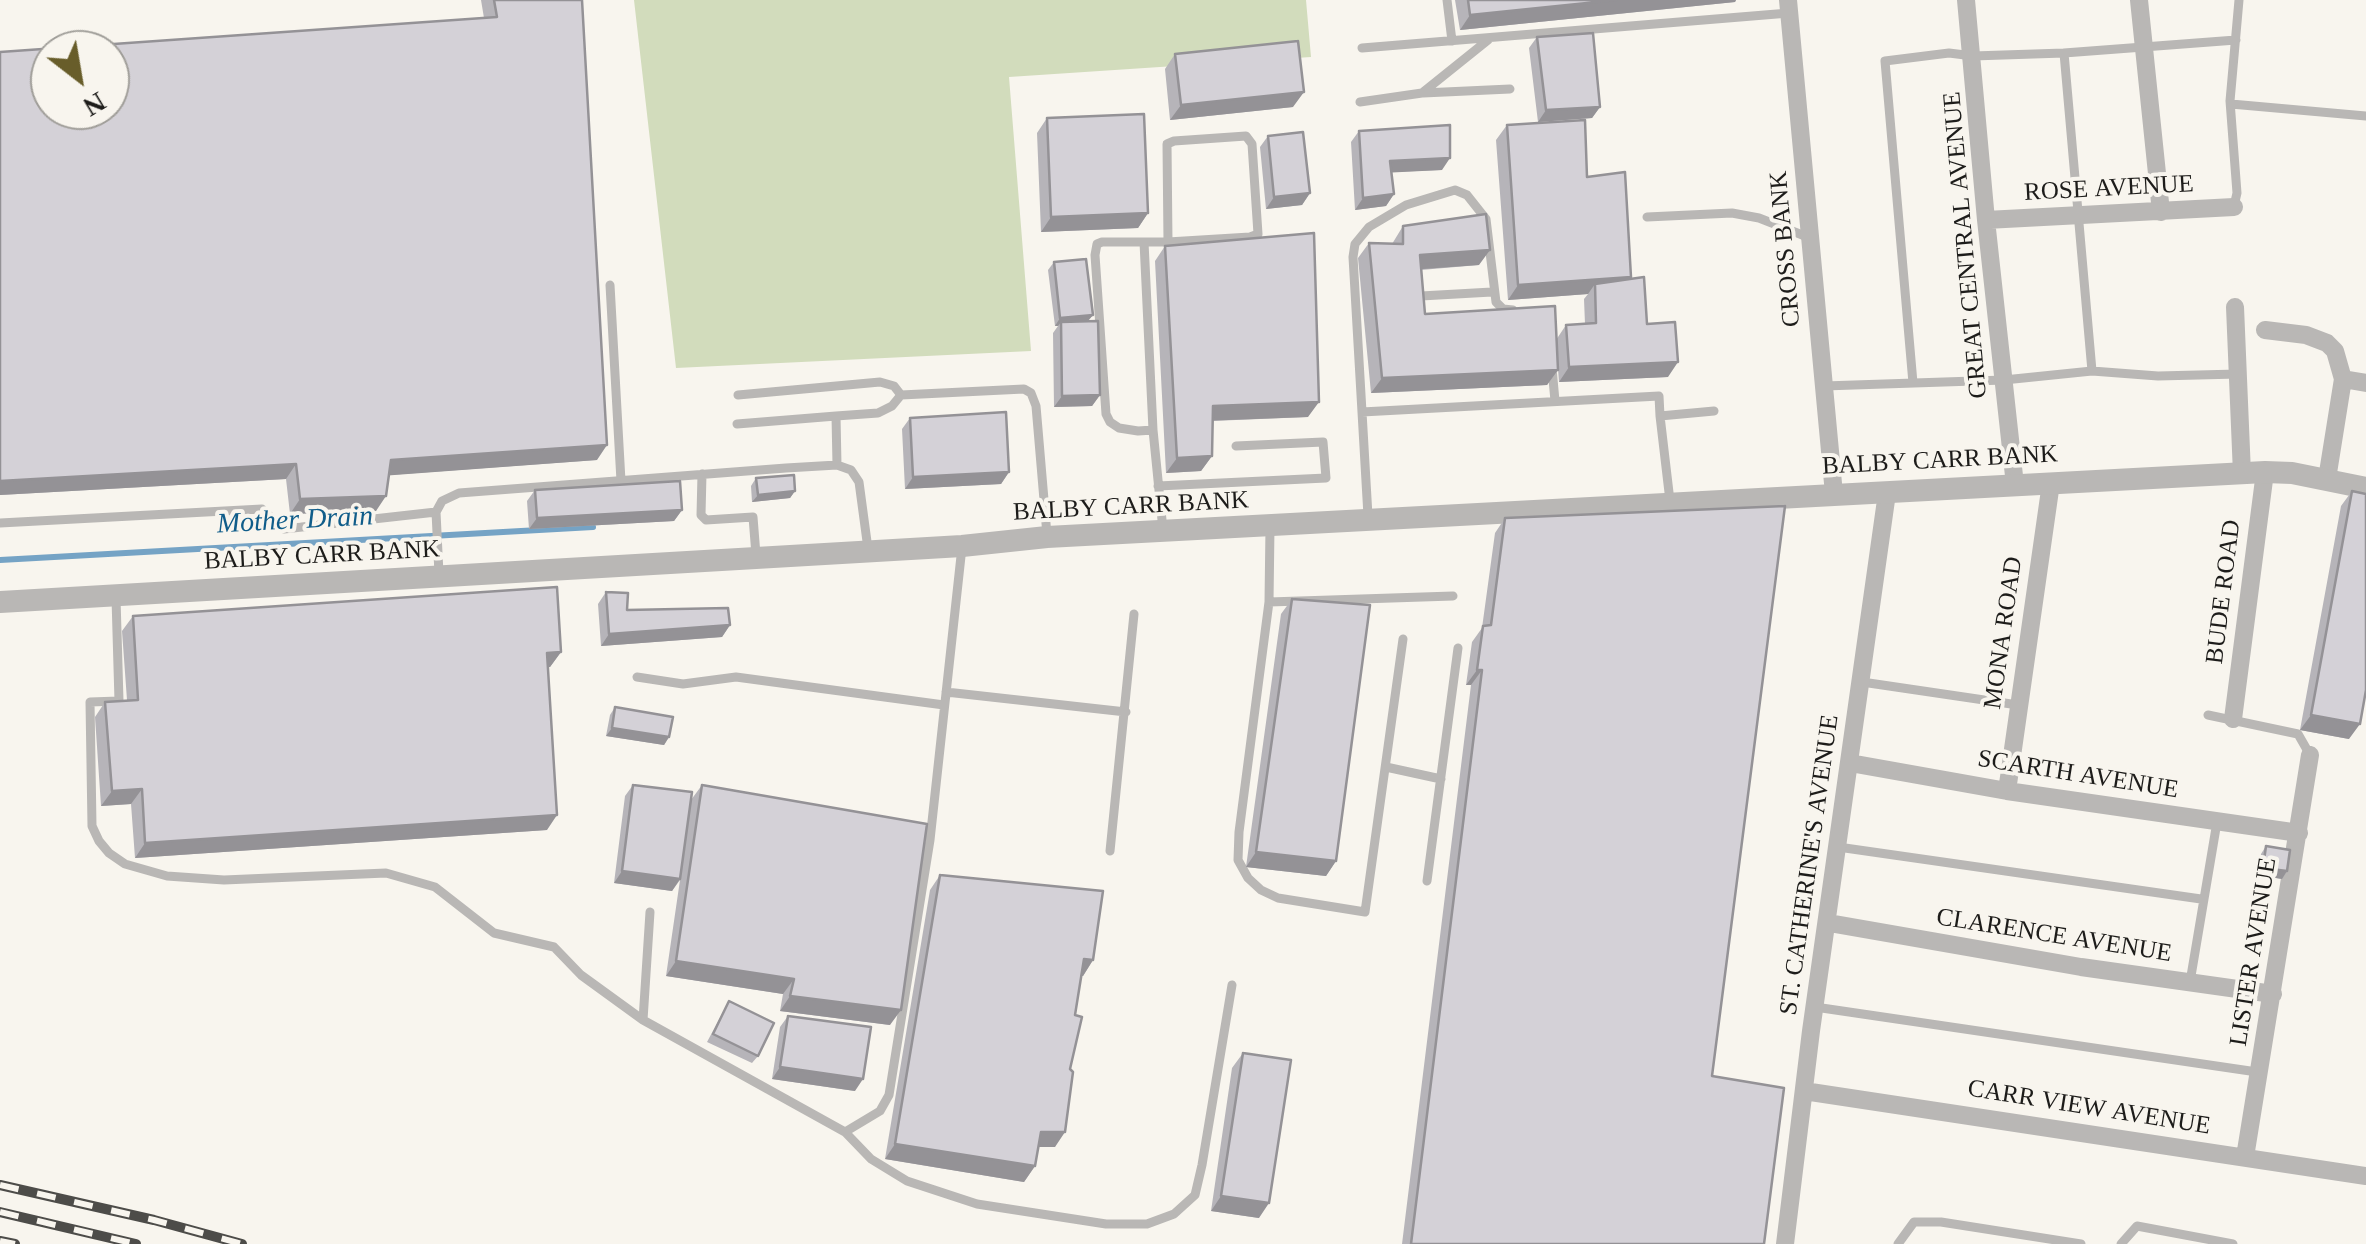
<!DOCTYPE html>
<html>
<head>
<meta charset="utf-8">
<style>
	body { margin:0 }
	#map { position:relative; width:2366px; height:1244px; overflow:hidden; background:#f8f5ee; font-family:"Times New Roman",serif }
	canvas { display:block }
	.north { position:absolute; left:30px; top:30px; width:100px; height:100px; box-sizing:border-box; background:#f8f5ee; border:2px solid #a09e99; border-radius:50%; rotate:149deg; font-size:28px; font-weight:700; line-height:40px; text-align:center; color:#1d1c1a }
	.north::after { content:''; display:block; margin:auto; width:35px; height:45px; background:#685d2a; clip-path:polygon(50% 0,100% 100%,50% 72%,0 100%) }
</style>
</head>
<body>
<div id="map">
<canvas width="2366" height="1244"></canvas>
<div class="north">N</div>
</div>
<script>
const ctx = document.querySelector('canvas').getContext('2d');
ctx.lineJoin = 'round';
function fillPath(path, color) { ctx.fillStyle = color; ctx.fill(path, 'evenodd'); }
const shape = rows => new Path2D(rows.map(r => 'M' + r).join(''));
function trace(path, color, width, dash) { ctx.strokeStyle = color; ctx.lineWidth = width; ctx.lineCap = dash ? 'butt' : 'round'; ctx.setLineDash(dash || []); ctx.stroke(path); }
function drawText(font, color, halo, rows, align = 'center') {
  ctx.font = font + ' "Times New Roman",serif'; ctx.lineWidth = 8; ctx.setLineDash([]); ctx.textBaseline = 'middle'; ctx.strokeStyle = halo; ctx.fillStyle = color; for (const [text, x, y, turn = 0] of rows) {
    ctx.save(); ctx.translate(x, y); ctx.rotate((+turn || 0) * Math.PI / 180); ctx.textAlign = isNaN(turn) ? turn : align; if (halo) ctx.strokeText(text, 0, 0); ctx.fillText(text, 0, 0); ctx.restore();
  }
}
const green = shape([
	[634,0,1306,0,1311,57,1009,77,1031,351,676,368]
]);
const stream = shape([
	[0,560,593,527]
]);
const service = shape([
	[1447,0,1452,41],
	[1362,48,1789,13],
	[2064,53,2092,371],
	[1423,93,1510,89],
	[1360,102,1422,93,1488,40],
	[2231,104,2366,116],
	[2234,206,2237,193,2230,101,2239,0],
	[1647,217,1732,213,1759,218,1810,238],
	[1144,242,1102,242,1097,244,1095,255,1106,414,1110,422,1119,428,1138,431,1153,430,1144,242,1168,242,1250,237,1258,234,1252,144,1246,136,1174,141,1167,144,1168,242],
	[610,285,621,481],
	[1421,296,1492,292],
	[1552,368,1555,401],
	[1913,383,1885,61,1949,53,1973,56,2064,53,2236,40],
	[1824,386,2004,380,2092,371,2158,376,2238,374],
	[738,395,880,382,894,386,901,395],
	[1362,412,1353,257,1355,244,1369,227,1406,205,1455,190,1467,195,1486,219,1496,302,1503,309,1513,310],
	[836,416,878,413,892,406,901,395,1024,389,1031,393,1036,406,1047,535],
	[737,424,836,416,837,465],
	[1153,430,1163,530],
	[702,474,701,515,706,520,753,517,756,555],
	[1158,486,1326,478,1323,442,1236,446],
	[1670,501,1660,416,1714,411],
	[1368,516,1362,412,1659,396,1660,416],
	[0,523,262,509,284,529,436,512],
	[1270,527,1269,602,1453,596],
	[439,574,436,512,442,501,459,493,786,468,837,465,851,470,859,482,868,549],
	[116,598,119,701,90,702,92,826,99,841,109,853,125,864,167,876,224,880,386,873,435,887,494,933,554,947,581,975,643,1020,845,1132,871,1159,907,1181,977,1204,1106,1224,1147,1224,1174,1214,1195,1195,1202,1165,1232,985],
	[1269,602,1239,832,1238,860,1248,878,1261,890,1278,898,1365,912,1403,639],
	[637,677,683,684,736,677,944,705],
	[1862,682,2018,705],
	[946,692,1126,712],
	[2208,715,2298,734,2310,755],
	[1386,767,1441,779],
	[1838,847,2201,899],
	[1110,851,1134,614],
	[1427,881,1458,648],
	[2190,982,2217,822],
	[1815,1007,2257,1072],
	[643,1020,650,912],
	[845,1132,880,1111,889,1095,930,840,962,547],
	[1898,1244,1914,1222,1941,1222,2081,1244],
	[2121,1244,2137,1226,2233,1244]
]);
const minor = shape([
	[1788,0,1834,494],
	[1966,0,1986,220,2015,485],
	[2139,0,2161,212],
	[1986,220,2234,207],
	[2235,307,2242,474],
	[2265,330,2306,335,2327,343,2335,351,2343,379,2366,383],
	[2327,479,2343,379],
	[2233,719,2265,472],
	[1850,763,2007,791,2299,833],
	[2007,791,2051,483],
	[1829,923,2081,967,2273,994],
	[1804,1091,2366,1176],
	[2245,1157,2310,755],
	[1785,1244,1811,1031,1887,493]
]);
const tertiary = shape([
	[0,602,962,546,1047,537,2265,472,2292,473,2366,488]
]);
const rail = shape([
	[0,1185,154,1220,242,1244],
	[0,1212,136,1244],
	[0,1241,15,1244]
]);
const wall = shape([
	[481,0,582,0,597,460,389,475,376,511,290,514,286,479,0,495,0,52,484,18],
	[1455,0,1736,0,1735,2,1460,30],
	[1537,37,1600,107,1592,118,1538,122,1529,48],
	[1175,54,1293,107,1170,120,1165,69],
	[1047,118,1148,213,1138,228,1041,232,1037,133],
	[1507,125,1587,177,1631,277,1630,279,1668,377,1559,382,1557,356,1558,370,1547,385,1371,393,1358,258,1369,243,1392,244,1403,226,1479,265,1421,270,1425,314,1556,340,1566,325,1585,324,1584,299,1588,294,1508,300,1496,140],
	[1359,131,1442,170,1391,172,1394,194,1386,206,1355,210,1351,142],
	[1268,136,1310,193,1302,205,1266,209,1260,147],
	[1165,246,1308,417,1212,421,1212,456,1201,471,1166,473,1155,261],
	[1054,262,1093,315,1088,321,1100,395,1092,406,1054,407,1053,333,1058,326,1055,326,1048,270],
	[910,418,1009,472,1001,484,905,489,902,429],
	[756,478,795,491,790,498,752,502,751,486],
	[535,490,682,510,674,521,529,529,527,501],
	[2352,491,2349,739,2300,730,2341,506],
	[1505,518,1712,1076,1764,1244,1402,1244,1471,685,1466,685,1472,642,1482,628,1495,533],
	[606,592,627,610,730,625,722,637,601,646,598,604],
	[1292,599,1336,861,1326,876,1246,867,1281,614],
	[133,616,561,652,550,667,548,667,547,830,135,858,131,804,101,806,95,717,105,702,127,700,122,631],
	[615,707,669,737,664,745,606,736,610,715],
	[633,785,691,800,702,785,890,1025,780,1011,783,994,666,976,680,880,672,891,614,883,625,796],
	[2266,846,2287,871,2282,879,2258,875,2261,854],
	[940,875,1093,960,1083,976,1081,975,1075,1015,1070,1069,1055,1147,1038,1147,1035,1166,1024,1182,885,1159,930,890],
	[729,1001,758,1056,752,1063,707,1042],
	[788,1016,855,1091,772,1079,780,1027],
	[1243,1053,1259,1218,1211,1211,1232,1068]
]);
const shadedWall = shape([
	[1616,0,1736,0,1735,2,1460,30,1470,15],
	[1304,92,1293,107,1170,120,1181,105],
	[1600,107,1592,118,1538,122,1546,110],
	[1450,158,1442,170,1382,173,1390,161],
	[1310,193,1302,205,1266,209,1274,197],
	[1394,194,1386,206,1355,210,1363,198],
	[1148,213,1138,228,1041,232,1051,217],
	[1490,250,1479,265,1409,270,1420,255],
	[1631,277,1621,292,1595,284,1588,294,1508,300,1518,285],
	[1093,315,1087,322,1061,322,1058,326,1055,326,1060,318],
	[1678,362,1668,377,1559,382,1569,367],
	[1558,370,1547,385,1371,393,1382,378],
	[1100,395,1092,406,1054,407,1062,396],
	[1319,402,1308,417,1202,421,1213,406],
	[607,445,597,460,381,476,391,460],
	[1212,456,1201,471,1166,473,1177,458],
	[296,464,286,479,0,495,0,481],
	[1009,472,1001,484,905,489,913,477],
	[795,491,790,498,752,502,758,495],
	[386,496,376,511,290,514,300,499],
	[682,510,674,521,529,529,537,518],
	[730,625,722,637,601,646,609,634],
	[561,652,550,667,536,668,547,653],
	[1477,670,1482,670,1471,685,1466,685],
	[2311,715,2360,724,2349,739,2300,730],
	[612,728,669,737,664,745,606,736],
	[142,789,131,804,101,806,112,791],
	[557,815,547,830,135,858,145,843],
	[1256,852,1336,861,1326,876,1246,867],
	[2263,868,2287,871,2282,879,2258,875],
	[622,871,680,879,672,891,614,883],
	[1084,959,1093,960,1083,976,1073,974],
	[676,961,794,979,783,994,666,976],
	[790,996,901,1010,890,1025,780,1011],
	[780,1067,863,1079,855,1091,772,1079],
	[1041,1132,1065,1132,1055,1147,1031,1147],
	[895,1144,1035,1166,1024,1182,885,1159],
	[1221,1196,1269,1203,1259,1218,1211,1211]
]);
const building = shape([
	[494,0,582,0,607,445,391,460,386,496,300,499,296,464,0,481,0,52,497,17,494,0],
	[50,50,110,50,110,110,50,110,50,50],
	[1468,0,1616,0,1470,15,1468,0],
	[1593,33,1600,107,1546,110,1537,37,1593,33],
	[1298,41,1304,92,1181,105,1175,54,1298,41],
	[1144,114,1148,213,1051,217,1047,118,1144,114],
	[1585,120,1587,177,1625,172,1631,277,1518,285,1507,125,1585,120],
	[1450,125,1450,158,1390,161,1394,194,1363,198,1359,131,1450,125],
	[1303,132,1310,193,1274,197,1268,136,1303,132],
	[1486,214,1490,250,1420,255,1425,314,1555,306,1558,370,1382,378,1369,243,1403,244,1403,226,1486,214],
	[1314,233,1319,402,1213,406,1212,456,1177,458,1165,246,1314,233],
	[1086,259,1093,315,1060,318,1054,262,1086,259],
	[1644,277,1647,324,1675,322,1678,362,1569,367,1566,325,1596,323,1595,284,1644,277],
	[1098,321,1100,395,1062,396,1061,322,1098,321],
	[1006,412,1009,472,913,477,910,418,1006,412],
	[794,475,795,491,758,495,756,478,794,475],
	[680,481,682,510,537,518,535,490,680,481],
	[2352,491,2366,494,2366,690,2360,724,2311,715,2352,491],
	[1785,506,1712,1076,1784,1088,1764,1244,1411,1244,1482,670,1477,670,1483,626,1491,625,1505,518,1785,506],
	[557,587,561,652,547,653,557,815,145,843,142,789,112,791,105,702,138,700,133,616,557,587],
	[606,592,628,593,627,610,728,608,730,625,609,634,606,592],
	[1292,599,1370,605,1336,861,1256,852,1292,599],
	[615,707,673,717,669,737,612,728,615,707],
	[633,785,692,792,680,879,622,871,633,785],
	[702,785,927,824,901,1010,790,996,794,979,676,961,702,785],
	[2266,846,2290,850,2287,871,2263,868,2266,846],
	[940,875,1103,891,1093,960,1084,959,1075,1015,1082,1017,1070,1069,1073,1072,1065,1132,1041,1132,1035,1166,895,1144,940,875],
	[729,1001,774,1023,758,1056,713,1034,729,1001],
	[788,1016,871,1027,863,1079,780,1067,788,1016],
	[1243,1053,1291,1060,1269,1203,1221,1196,1243,1053]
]);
const streetNames = [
	["ROSE AVENUE",2109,189,-3],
	["GREAT CENTRAL AVENUE",1966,245,-95],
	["CROSS BANK",1786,249,-95],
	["BALBY CARR BANK",1940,461,-3],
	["BALBY CARR BANK",1131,507,-3],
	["BALBY CARR BANK",322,556,-3],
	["BUDE ROAD",2224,592,-83],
	["MONA ROAD",2004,633,-82],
	["SCARTH AVENUE",2078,775,9],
	["ST. CATHERINE'S AVENUE",1810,865,-82],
	["CLARENCE AVENUE",2054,936,9],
	["LISTER AVENUE",2254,952,-81],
	["CARR VIEW AVENUE",2089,1108,9]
];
const waterNames = [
	["Mother Drain",295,521,-3]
];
fillPath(green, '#d2dcbc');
trace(stream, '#75a3c5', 6);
trace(service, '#b9b7b5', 9);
trace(minor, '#b9b7b5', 18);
trace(tertiary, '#b9b7b5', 22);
trace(rail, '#4d4c49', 10);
trace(rail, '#f8f5ee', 6, [19]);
fillPath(wall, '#b6b4b9');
fillPath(shadedWall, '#949296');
fillPath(building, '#d4d1d7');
trace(building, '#949296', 2.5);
drawText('25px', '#1d1c1a', '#f8f5ee', streetNames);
drawText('italic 28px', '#105d8a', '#f8f5ee', waterNames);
</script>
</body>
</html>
